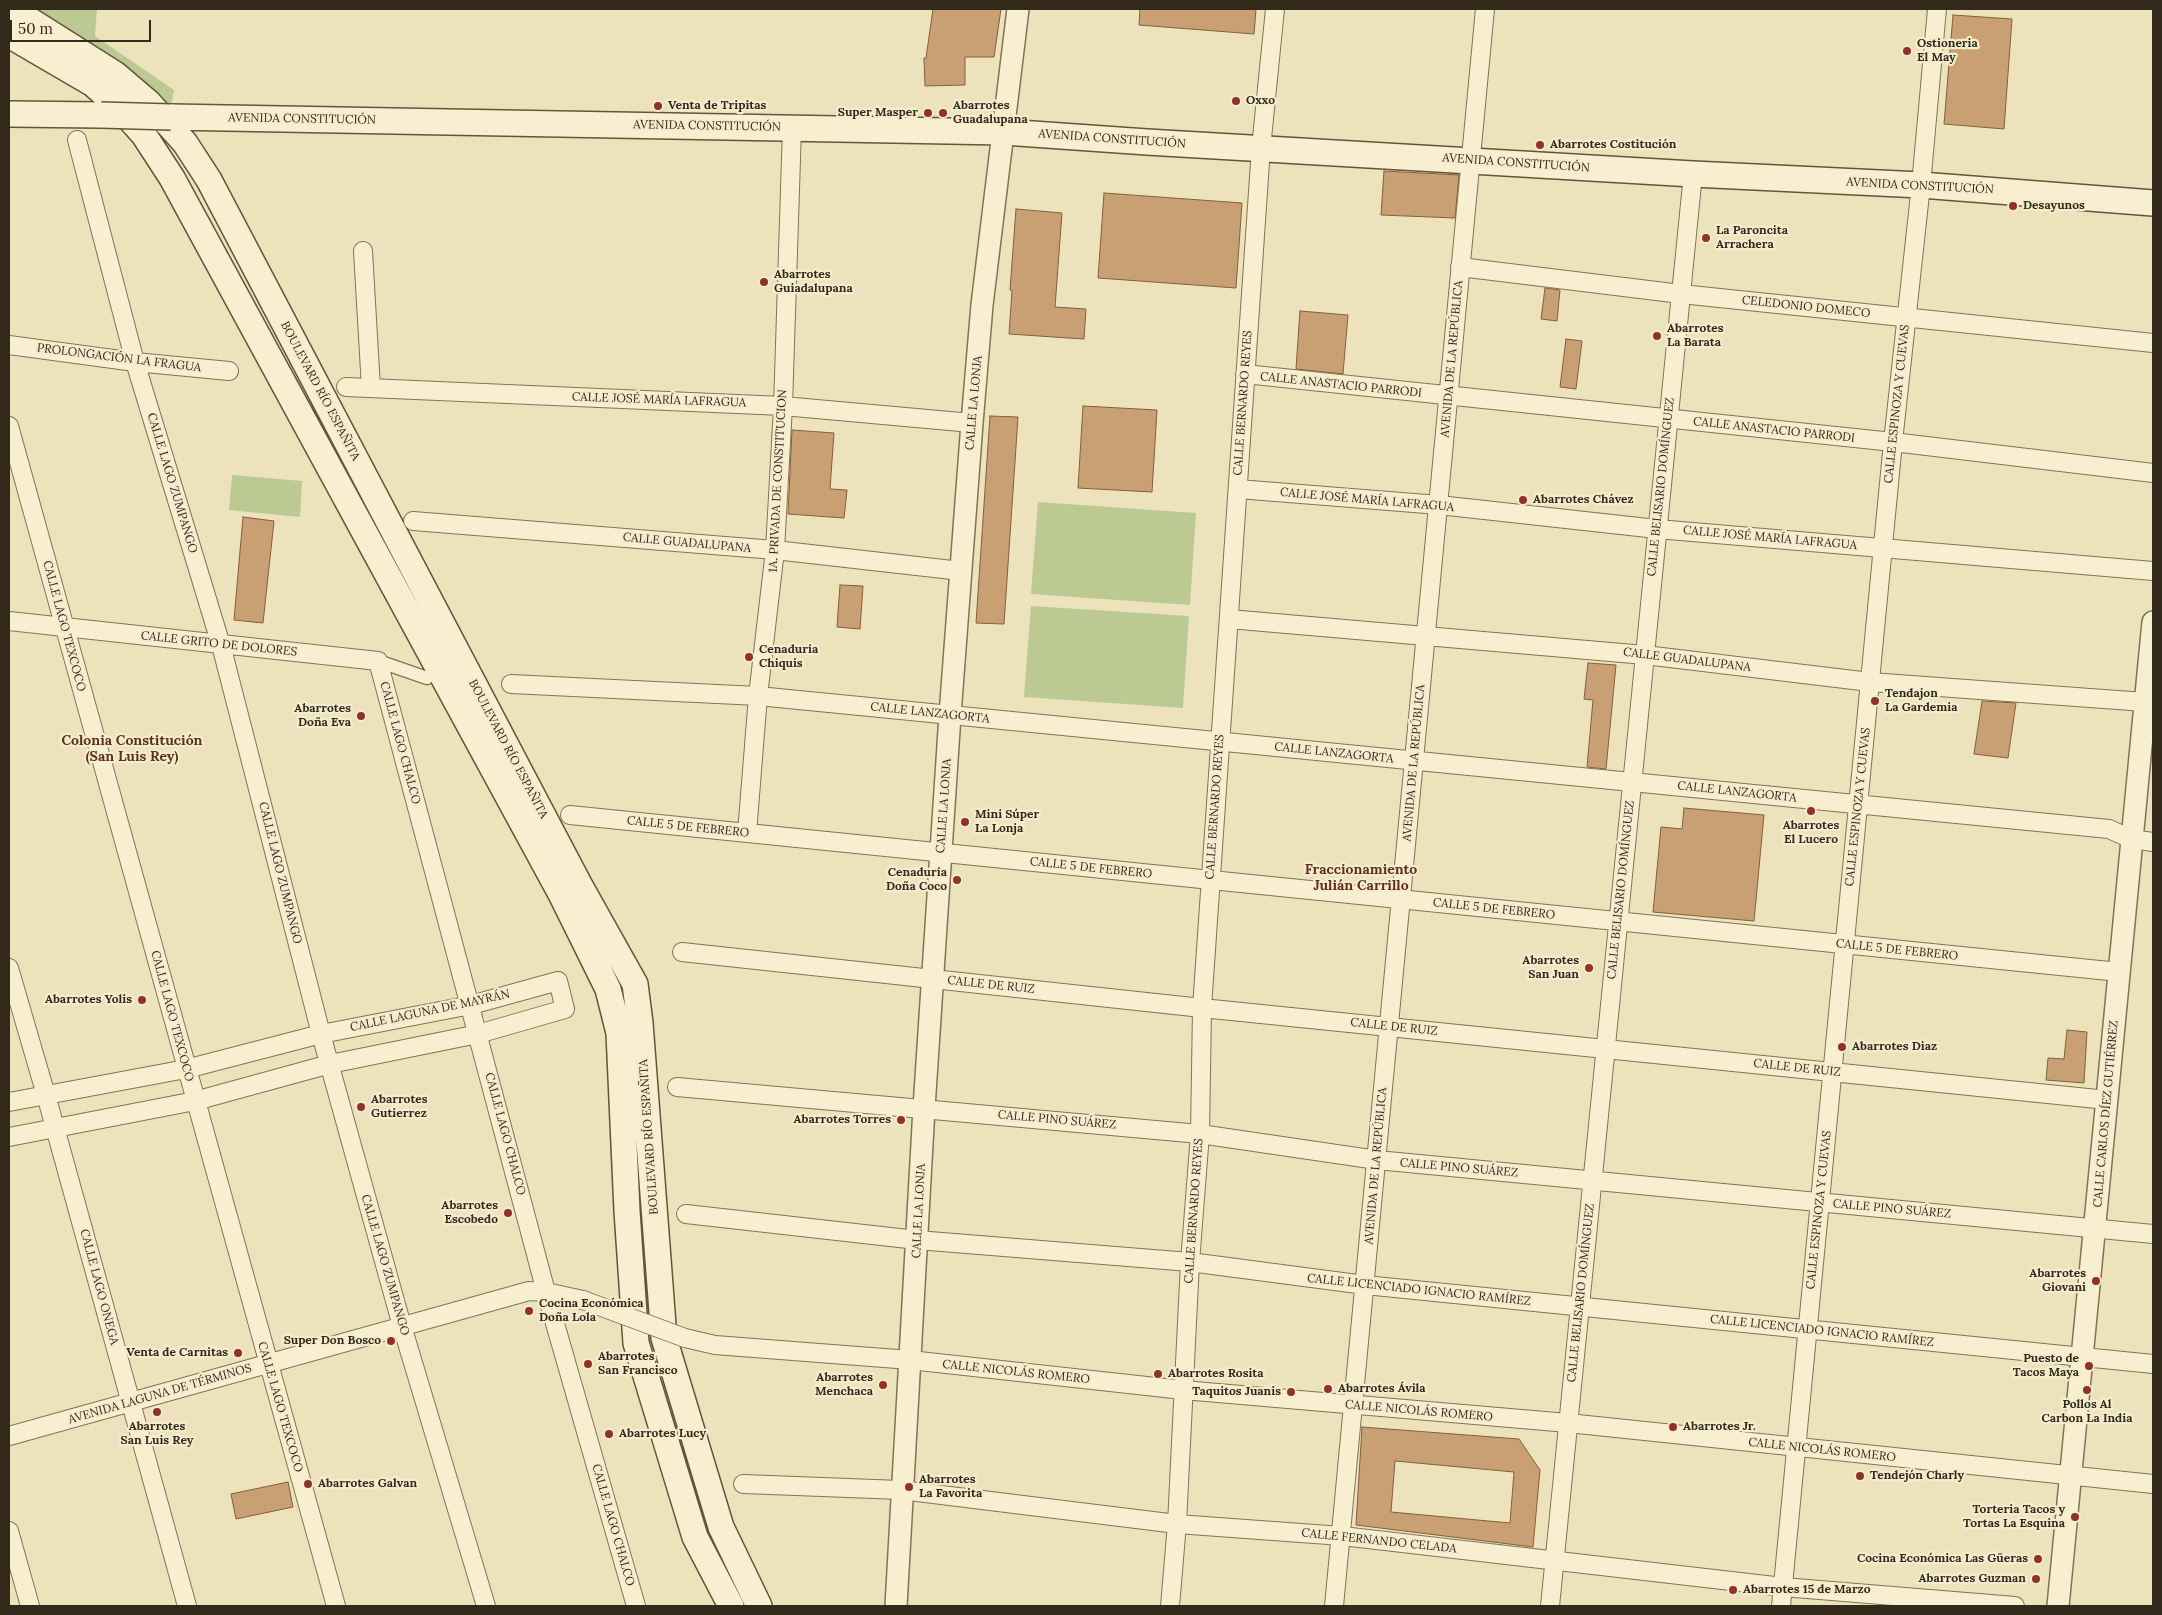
<!DOCTYPE html>
<html>
<head>
<meta charset="utf-8">
<style>
	body { margin:0 }
	#map { position:relative; width:2162px; height:1615px; overflow:hidden; background:#ece3bd; font-family:Lora,serif }
	canvas { display:block }
	.frame { position:absolute; inset:0; border:10px solid #33291b; pointer-events:none }
	.scale { position:absolute; left:10px; top:20px; width:141px; height:22px; box-sizing:border-box; border:2px solid #33291b; border-top:0; padding-left:6px; font-size:15px; line-height:18px; white-space:nowrap; color:#33291b; -webkit-text-stroke:4px #f4eccc; paint-order:stroke }
</style>
</head>
<body>
<div id="map">
<canvas width="2162" height="1615"></canvas>
<div class="frame"></div>
<div class="scale">50 m</div>
</div>
<script>
const ctx = document.querySelector('canvas').getContext('2d');
ctx.lineJoin = 'round';
function fillPath(path, color) { ctx.fillStyle = color; ctx.fill(path, 'evenodd'); }
const shape = rows => new Path2D(rows.map(r => 'M' + r).join(''));
function trace(path, color, width, dash) { ctx.strokeStyle = color; ctx.lineWidth = width; ctx.lineCap = dash ? 'butt' : 'round'; ctx.setLineDash(dash || []); ctx.stroke(path); }
function drawText(font, color, halo, rows, align = 'center') {
  ctx.font = font + ' Lora,serif'; ctx.lineWidth = 4.5; ctx.setLineDash([]); ctx.textBaseline = 'middle'; ctx.strokeStyle = halo; ctx.fillStyle = color; for (const [text, x, y, turn = 0] of rows) {
    ctx.save(); ctx.translate(x, y); ctx.rotate((+turn || 0) * Math.PI / 180); ctx.textAlign = isNaN(turn) ? turn : align; if (halo) ctx.strokeText(text, 0, 0); ctx.fillText(text, 0, 0); ctx.restore();
  }
}
const green = shape([
	[37,9,97,9,95,36,174,90,171,106],
	[232,475,302,481,300,517,229,510],
	[1038,502,1196,513,1190,605,1031,594],
	[1031,606,1189,616,1183,708,1024,697]
]);
const building = shape([
	[933,9,1001,9,994,57,965,57,965,85,925,86,924,58,926,58,933,9],
	[1140,9,1256,9,1254,34,1139,25,1140,9],
	[1953,15,2012,19,2004,129,1944,124,1953,15],
	[1384,171,1459,175,1455,218,1381,215,1384,171],
	[1104,193,1242,203,1236,288,1098,278,1104,193],
	[1016,209,1062,213,1055,307,1086,309,1084,339,1009,334,1012,291,1010,290,1016,209],
	[1545,288,1560,290,1557,321,1541,319,1545,288],
	[1300,311,1348,315,1343,374,1296,369,1300,311],
	[1566,339,1582,341,1576,389,1560,387,1566,339],
	[1083,406,1157,410,1152,492,1078,488,1083,406],
	[990,416,1018,417,1004,624,976,623,990,416],
	[792,430,834,433,830,489,847,490,844,518,788,514,792,430],
	[243,517,274,521,263,623,234,620,243,517],
	[840,585,863,586,860,629,837,627,840,585],
	[1588,663,1616,665,1606,769,1587,767,1593,700,1584,699,1588,663],
	[1982,701,2016,703,2008,758,1974,754,1982,701],
	[1684,808,1764,815,1754,921,1653,912,1661,827,1682,829,1684,808],
	[2067,1030,2087,1032,2084,1083,2046,1080,2048,1058,2064,1059,2067,1030],
	[1362,1427,1519,1439,1540,1470,1533,1547,1356,1525,1362,1427],
	[1395,1461,1514,1472,1510,1523,1391,1512,1395,1461],
	[288,1482,293,1507,236,1519,231,1494,288,1482]
]);
const pedestrian = shape([
	[378,661,427,678]
]);
const minor = shape([
	[77,140,135,362,221,645,321,1034,402,1326,486,1606],
	[363,251,371,388],
	[1460,267,1681,294,2153,343],
	[9,345,135,362,229,371],
	[1245,374,1893,442,2153,473],
	[346,387,783,406,972,423],
	[9,426,336,1606],
	[1238,489,1439,505,1657,529,2153,571],
	[413,521,775,550,961,571],
	[1229,619,1645,655,1870,682,2145,702],
	[9,621,378,661,546,1292,636,1606],
	[511,684,758,696,2109,829,2131,839,2153,842],
	[570,815,2119,972],
	[747,833,758,696,775,550,783,406,792,128],
	[682,952,1202,1008,2107,1100],
	[9,968,46,1095,187,1606],
	[677,1087,1200,1134,1377,1160,2153,1234],
	[9,1102,186,1069,321,1034,471,1005,558,981,565,1009,478,1034,330,1064,195,1101,9,1137],
	[686,1214,917,1240,1190,1262,1365,1285,2153,1364],
	[685,1338,715,1345,910,1360,1183,1390,1568,1423,2153,1484],
	[9,1436,529,1291,546,1292,583,1300],
	[743,1484,901,1490,1177,1524,1342,1536,1783,1587,2015,1606],
	[9,1531,30,1606],
	[1170,1606,1177,1524,1190,1262,1200,1134,1202,1008,1261,148,1275,9],
	[1334,1606,1485,9],
	[1550,1606,1693,174],
	[1781,1606,1893,442,1921,185,1937,9]
]);
const tertiary = shape([
	[896,1606,924,1108,950,715,972,423,982,305,1018,9],
	[2058,1606,2153,622]
]);
const secondary = shape([
	[12,9,115,74,149,103,185,143,209,180,579,884,635,984,640,1023,664,1338,721,1527,759,1606],
	[9,35,93,84,120,108,144,135,172,178,561,894,608,989,619,1033,627,1211,636,1343,695,1537,731,1606],
	[9,114,101,115],
	[171,117,1004,132,1147,142,1693,174,1921,185,2153,203]
]);
const minorBridge = shape([
	[583,1300,685,1338]
]);
const secondaryBridge = shape([
	[101,115,171,117]
]);
const markers = [
	[1907,51,5,"#903229"],
	[1236,101,5,"#903229"],
	[658,106,5,"#903229"],
	[928,113,5,"#903229"],
	[943,113,5,"#903229"],
	[1540,145,5,"#903229"],
	[2013,206,5,"#903229"],
	[1706,238,5,"#903229"],
	[764,282,5,"#903229"],
	[1657,336,5,"#903229"],
	[1523,500,5,"#903229"],
	[749,657,5,"#903229"],
	[1875,701,5,"#903229"],
	[361,716,5,"#903229"],
	[1811,811,5,"#903229"],
	[965,822,5,"#903229"],
	[957,880,5,"#903229"],
	[1589,968,5,"#903229"],
	[142,1000,5,"#903229"],
	[1842,1047,5,"#903229"],
	[361,1107,5,"#903229"],
	[901,1120,5,"#903229"],
	[508,1213,5,"#903229"],
	[2096,1281,5,"#903229"],
	[529,1311,5,"#903229"],
	[391,1341,5,"#903229"],
	[238,1353,5,"#903229"],
	[588,1364,5,"#903229"],
	[2089,1366,5,"#903229"],
	[1158,1374,5,"#903229"],
	[883,1385,5,"#903229"],
	[1328,1389,5,"#903229"],
	[2087,1390,5,"#903229"],
	[1291,1392,5,"#903229"],
	[157,1412,5,"#903229"],
	[1673,1427,5,"#903229"],
	[609,1434,5,"#903229"],
	[1860,1476,5,"#903229"],
	[308,1484,5,"#903229"],
	[909,1487,5,"#903229"],
	[2075,1517,5,"#903229"],
	[2038,1559,5,"#903229"],
	[2036,1579,5,"#903229"],
	[1733,1590,5,"#903229"]
];
const poiNames = [
	["Ostioneria",1917,44],
	["El May",1917,58],
	["Oxxo",1246,101],
	["Venta de Tripitas",668,106],
	["Abarrotes",953,106],
	["Guadalupana",953,120],
	["Super Masper",918,113,"right"],
	["Abarrotes Costitución",1550,145],
	["Desayunos",2023,206],
	["La Paroncita",1716,231],
	["Arrachera",1716,245],
	["Abarrotes",774,275],
	["Guiadalupana",774,289],
	["Abarrotes",1667,329],
	["La Barata",1667,343],
	["Abarrotes Chávez",1533,500],
	["Cenaduría",759,650],
	["Chiquis",759,664],
	["Tendajon",1885,694],
	["La Gardemia",1885,708],
	["Abarrotes",351,709,"right"],
	["Doña Eva",351,723,"right"],
	["Mini Súper",975,815],
	["La Lonja",975,829],
	["Abarrotes",1811,826,"center"],
	["El Lucero",1811,840,"center"],
	["Cenaduría",947,873,"right"],
	["Doña Coco",947,887,"right"],
	["Abarrotes",1579,961,"right"],
	["San Juan",1579,975,"right"],
	["Abarrotes Yolis",132,1000,"right"],
	["Abarrotes Diaz",1852,1047],
	["Abarrotes",371,1100],
	["Gutierrez",371,1114],
	["Abarrotes Torres",891,1120,"right"],
	["Abarrotes",498,1206,"right"],
	["Escobedo",498,1220,"right"],
	["Abarrotes",2086,1274,"right"],
	["Giovani",2086,1288,"right"],
	["Cocina Económica",539,1304],
	["Doña Lola",539,1318],
	["Super Don Bosco",381,1341,"right"],
	["Venta de Carnitas",228,1353,"right"],
	["Abarrotes",598,1357],
	["San Francisco",598,1371],
	["Puesto de",2079,1359,"right"],
	["Tacos Maya",2079,1373,"right"],
	["Abarrotes Rosita",1168,1374],
	["Abarrotes",873,1378,"right"],
	["Menchaca",873,1392,"right"],
	["Abarrotes Ávila",1338,1389],
	["Taquitos Juanis",1281,1392,"right"],
	["Pollos Al",2087,1405,"center"],
	["Carbon La India",2087,1419,"center"],
	["Abarrotes",157,1427,"center"],
	["San Luis Rey",157,1441,"center"],
	["Abarrotes Jr.",1683,1427],
	["Abarrotes Lucy",619,1434],
	["Tendejón Charly",1870,1476],
	["Abarrotes",919,1480],
	["La Favorita",919,1494],
	["Abarrotes Galvan",318,1484],
	["Torteria Tacos y",2065,1510,"right"],
	["Tortas La Esquina",2065,1524,"right"],
	["Cocina Económica Las Güeras",2028,1559,"right"],
	["Abarrotes Guzman",2026,1579,"right"],
	["Abarrotes 15 de Marzo",1743,1590]
];
const streetNames = [
	["AVENIDA CONSTITUCIÓN",302,119,1],
	["AVENIDA CONSTITUCIÓN",707,126,1],
	["AVENIDA CONSTITUCIÓN",1112,139,4],
	["AVENIDA CONSTITUCIÓN",1516,163,4],
	["AVENIDA CONSTITUCIÓN",1920,186,3],
	["CELEDONIO DOMECO",1806,307,6],
	["PROLONGACIÓN LA FRAGUA",119,358,7],
	["AVENIDA DE LA REPÚBLICA",1452,359,-85],
	["CALLE ANASTACIO PARRODI",1341,385,6],
	["BOULEVARD RÍO ESPAÑITA",320,391,62],
	["CALLE JOSÉ MARÍA LAFRAGUA",659,400,2],
	["CALLE LA LONJA",974,403,-85],
	["CALLE BERNARDO REYES",1243,403,-86],
	["CALLE ESPINOZA Y CUEVAS",1897,404,-84],
	["CALLE ANASTACIO PARRODI",1774,430,6],
	["1A. PRIVADA DE CONSTITUCION",778,481,-87],
	["CALLE LAGO ZUMPANGO",172,483,73],
	["CALLE BELISARIO DOMÍNGUEZ",1661,487,-84],
	["CALLE JOSÉ MARÍA LAFRAGUA",1367,500,5],
	["CALLE JOSÉ MARÍA LAFRAGUA",1770,538,5],
	["CALLE GUADALUPANA",687,543,5],
	["CALLE LAGO TEXCOCO",64,626,75],
	["CALLE GRITO DE DOLORES",219,644,6],
	["CALLE GUADALUPANA",1687,660,7],
	["CALLE LANZAGORTA",930,713,6],
	["CALLE LAGO CHALCO",400,743,75],
	["BOULEVARD RÍO ESPAÑITA",508,749,62],
	["CALLE LANZAGORTA",1334,753,6],
	["AVENIDA DE LA REPÚBLICA",1414,763,-85],
	["CALLE LANZAGORTA",1737,792,6],
	["CALLE LA LONJA",944,806,-86],
	["CALLE BERNARDO REYES",1215,807,-86],
	["CALLE ESPINOZA Y CUEVAS",1858,807,-84],
	["CALLE 5 DE FEBRERO",688,827,6],
	["CALLE 5 DE FEBRERO",1091,868,6],
	["CALLE LAGO ZUMPANGO",280,873,76],
	["CALLE BELISARIO DOMÍNGUEZ",1621,890,-84],
	["CALLE 5 DE FEBRERO",1494,909,6],
	["CALLE 5 DE FEBRERO",1897,950,6],
	["CALLE DE RUIZ",991,985,6],
	["CALLE LAGUNA DE MAYRÁN",430,1011,-12],
	["CALLE LAGO TEXCOCO",172,1016,75],
	["CALLE DE RUIZ",1394,1027,6],
	["CALLE DE RUIZ",1797,1068,6],
	["CALLE CARLOS DÍEZ GUTIÉRREZ",2106,1114,-85],
	["CALLE PINO SUÁREZ",1057,1120,5],
	["CALLE LAGO CHALCO",505,1134,75],
	["BOULEVARD RÍO ESPAÑITA",649,1137,-94],
	["AVENIDA DE LA REPÚBLICA",1376,1166,-85],
	["CALLE PINO SUÁREZ",1459,1168,5],
	["CALLE PINO SUÁREZ",1892,1209,5],
	["CALLE ESPINOZA Y CUEVAS",1819,1210,-84],
	["CALLE LA LONJA",919,1211,-87],
	["CALLE BERNARDO REYES",1194,1211,-86],
	["CALLE LAGO ZUMPANGO",385,1265,74],
	["CALLE LAGO ONEGA",99,1287,75],
	["CALLE LICENCIADO IGNACIO RAMÍREZ",1419,1290,6],
	["CALLE BELISARIO DOMÍNGUEZ",1581,1293,-84],
	["CALLE LICENCIADO IGNACIO RAMÍREZ",1822,1331,6],
	["CALLE NICOLÁS ROMERO",1016,1372,6],
	["AVENIDA LAGUNA DE TÉRMINOS",160,1394,-16],
	["CALLE LAGO TEXCOCO",280,1407,74],
	["CALLE NICOLÁS ROMERO",1419,1411,5],
	["CALLE NICOLÁS ROMERO",1822,1450,6],
	["CALLE LAGO CHALCO",613,1525,74],
	["CALLE FERNANDO CELADA",1379,1541,6]
];
const neighbourhoodNames = [
	["Colonia Constitución",132,741],
	["(San Luis Rey)",132,757],
	["Fraccionamiento",1361,870],
	["Julián Carrillo",1361,886]
];
fillPath(green, '#bdc992');
fillPath(building, '#c9a073');
trace(building, '#815f3d', 1);
trace(pedestrian, '#837357', 15);
trace(minor, '#837357', 20);
trace(tertiary, '#837357', 24);
trace(secondary, '#65543a', 28);
trace(pedestrian, '#f7efcf', 12);
trace(minor, '#f7efcf', 18);
trace(tertiary, '#f7efcf', 21);
trace(secondary, '#f7efcf', 25);
trace(minorBridge, '#837357', 20, []);
trace(secondaryBridge, '#65543a', 28, []);
trace(minorBridge, '#f7efcf', 18);
trace(secondaryBridge, '#f7efcf', 25);
for (const [x, y, r, color] of markers) { const dot = new Path2D(); dot.arc(x, y, r, 0, 2 * Math.PI); ctx.fillStyle = color; ctx.fill(dot); trace(dot, '#f4eccc', 2); }
drawText('bold 12px', '#33291b', '#f4eccc', poiNames, 'left');
drawText('12px', '#33291b', '#f4eccc', streetNames);
drawText('bold 14px', '#5e301c', '#f4eccc', neighbourhoodNames);
</script>
</body>
</html>
